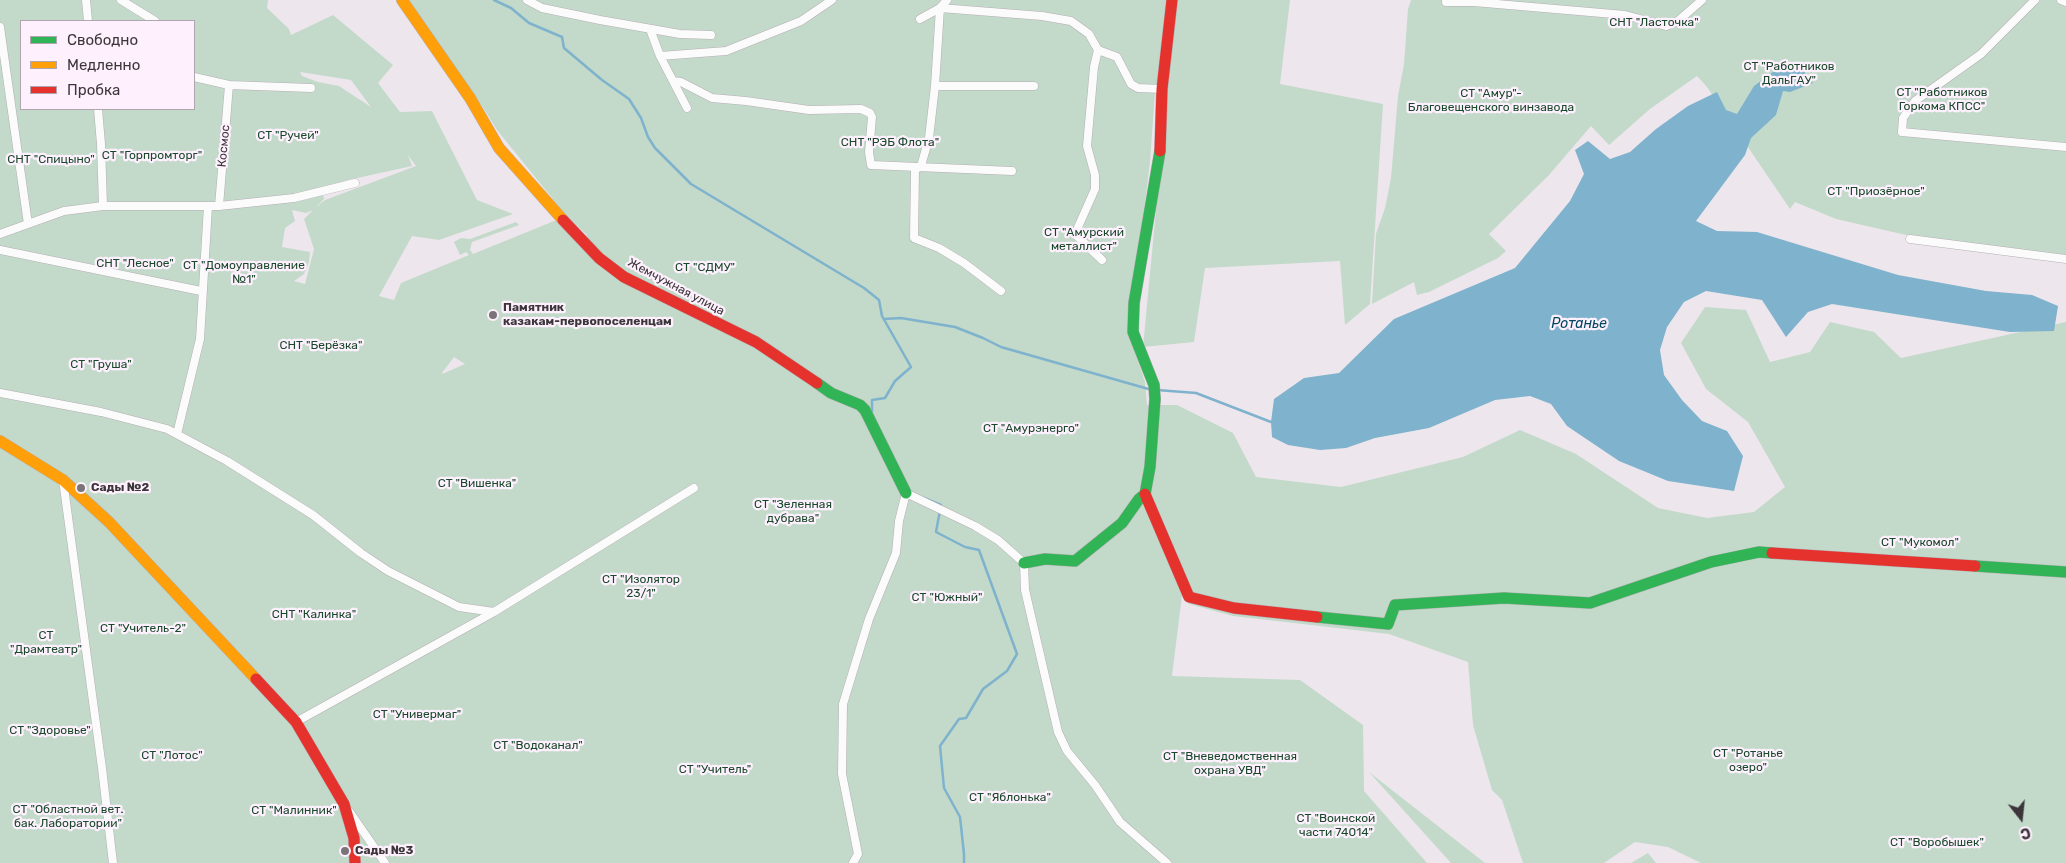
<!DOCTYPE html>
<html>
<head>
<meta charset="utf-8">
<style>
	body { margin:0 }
	#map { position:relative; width:2066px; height:863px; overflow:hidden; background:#eee6ed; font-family:Rubik,sans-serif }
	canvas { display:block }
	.legend { position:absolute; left:20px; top:20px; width:175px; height:90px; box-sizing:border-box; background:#fef1fd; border:1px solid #b0a6af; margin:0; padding:6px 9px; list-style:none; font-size:15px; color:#3c363b }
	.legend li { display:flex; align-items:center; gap:10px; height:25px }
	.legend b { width:25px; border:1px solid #b0a6af }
	.north { position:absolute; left:1996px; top:793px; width:50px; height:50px; -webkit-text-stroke:4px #fef1fd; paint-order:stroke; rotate:164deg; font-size:14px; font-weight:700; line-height:20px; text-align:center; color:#3c363b }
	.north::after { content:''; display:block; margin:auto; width:18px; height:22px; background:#3c363b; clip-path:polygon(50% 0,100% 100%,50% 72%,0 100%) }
</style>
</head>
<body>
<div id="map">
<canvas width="2066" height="863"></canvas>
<ul class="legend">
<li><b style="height:6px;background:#30b455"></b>Свободно</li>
<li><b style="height:6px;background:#ff9f0a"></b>Медленно</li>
<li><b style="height:6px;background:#e5322d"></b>Пробка</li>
</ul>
<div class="north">С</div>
</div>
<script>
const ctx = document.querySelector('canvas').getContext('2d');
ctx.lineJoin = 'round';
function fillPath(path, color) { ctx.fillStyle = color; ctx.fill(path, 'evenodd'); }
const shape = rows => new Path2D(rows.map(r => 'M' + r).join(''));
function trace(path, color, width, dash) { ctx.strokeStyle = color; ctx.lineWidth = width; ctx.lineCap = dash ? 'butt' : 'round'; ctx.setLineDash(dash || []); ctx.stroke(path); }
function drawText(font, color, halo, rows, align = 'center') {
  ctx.font = font + ' Rubik,sans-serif'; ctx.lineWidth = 4.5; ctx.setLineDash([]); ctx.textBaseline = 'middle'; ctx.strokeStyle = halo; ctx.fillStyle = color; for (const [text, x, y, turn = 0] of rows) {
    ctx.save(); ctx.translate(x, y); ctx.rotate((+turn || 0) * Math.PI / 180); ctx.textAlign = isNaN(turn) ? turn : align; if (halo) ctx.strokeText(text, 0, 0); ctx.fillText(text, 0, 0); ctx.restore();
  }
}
const green = shape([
	[0,0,268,0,267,8,289,29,291,35,333,15,393,65,378,83,400,112,432,111,477,200,513,214,439,240,412,236,379,296,394,300,401,283,469,255,466,252,460,255,454,242,461,238,470,239,516,222,519,225,472,242,470,250,473,254,559,219,580,242,587,235,565,214,497,130,482,106,453,69,405,0,1169,0,1161,73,1155,92,1150,162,1129,334,1145,382,1147,405,1177,405,1233,433,1256,477,1341,487,1463,457,1520,430,1576,454,1658,508,1707,518,1754,512,1785,487,1748,422,1706,389,1681,343,1705,307,1746,310,1770,362,1810,352,1830,322,1874,332,1901,358,2066,322,2066,863,1701,863,1668,847,1635,842,1604,863,1523,863,1502,800,1492,790,1473,725,1468,662,1389,634,1233,616,1189,604,1182,595,1172,676,1300,680,1363,725,1364,791,1427,863,0,863],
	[21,21,194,21,194,109,21,109],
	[300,72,351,80,371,107,339,86,318,82,302,76],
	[408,155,416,166,325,200,315,208,324,199,322,188,348,180,412,166],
	[292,210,306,213,313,210,304,219,314,249,305,284,294,281,304,274,309,262,310,252,282,247,285,228,295,221],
	[454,357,465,364,442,374,442,373],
	[1176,0,1290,0,1280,84,1383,104,1370,304,1345,325,1340,261,1205,268,1194,342,1143,347],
	[1411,0,2066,0,2066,257,1928,240,1836,219,1795,202,1790,209,1707,87,1697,76,1650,109,1609,145,1591,126,1549,175,1489,234,1506,251,1498,258,1429,292,1417,295,1414,282,1372,304,1376,234,1385,208,1391,178,1398,96,1404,64,1408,9],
	[1369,772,1485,863,1451,863],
	[1648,853,1656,863,1631,863]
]);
const water = shape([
	[1777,69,1802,69,1813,83,1790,92,1783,91,1776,115,1751,138,1745,155,1696,221,1717,231,1757,232,1898,275,1986,291,2032,295,2058,306,2054,331,2010,332,1832,304,1808,312,1786,337,1762,300,1706,291,1684,302,1667,327,1660,350,1664,375,1682,400,1702,421,1727,431,1743,456,1734,491,1668,481,1619,461,1567,426,1551,404,1530,396,1495,400,1429,428,1375,438,1346,448,1320,450,1288,445,1272,437,1271,422,1274,399,1304,378,1339,373,1394,319,1515,268,1570,201,1584,174,1575,150,1588,141,1610,159,1630,152,1656,129,1688,106,1717,92,1726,110,1737,114,1754,86]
]);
const stream = shape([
	[494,0,511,8,529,23,562,37,564,48,602,80,629,99,641,118,648,137,655,148,691,184,864,288,879,300,882,316,911,367,895,381,885,398,872,400,872,412],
	[884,319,901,318,955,327,983,338,1001,347,1152,390],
	[1157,390,1196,393,1271,422],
	[924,498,941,505,936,532,965,547,979,550,1017,654,1007,671,983,689,966,718,959,719,940,746,944,788,960,817,964,854,964,863]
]);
const street = shape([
	[86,0,88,21],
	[121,0,155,21],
	[527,0,542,8,600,20,680,34,711,35],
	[947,0,940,8,935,86,929,138,921,166,915,170,914,238,939,248,964,263,1001,291],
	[1446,0,1446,2,1474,2,1625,15,1666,26,1678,21,1702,0],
	[2035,0,1981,54,1915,101,1903,118,1902,132,2066,147],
	[2061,0,2066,2],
	[920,19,940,8,1042,16,1071,21,1089,34,1098,50,1117,57,1131,84,1138,88,1162,89],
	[0,27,28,224],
	[650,29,660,56,726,51,801,21,832,0],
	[1098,50,1094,67,1087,146,1095,175,1095,189,1075,234,1102,260],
	[660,56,673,81,681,82,712,98,746,101,809,110,861,109,870,113,872,117,869,152,871,165,1012,171],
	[194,77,229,85,311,88],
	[673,81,687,108],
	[935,86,1034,86],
	[98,109,101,144,103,206],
	[219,206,229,85],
	[0,234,64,211,103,206,219,206,294,198,355,183],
	[1910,239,2066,259],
	[0,250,201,291],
	[0,393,101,412,167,429,227,461,313,515,361,553,388,571,459,607,494,612],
	[177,434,200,339,208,206],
	[63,480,102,768,113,863],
	[296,722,494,612,694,488],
	[349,811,385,863],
	[853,863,858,854,842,774,843,704,869,619,896,553,899,521,906,493,975,526,998,540,1024,563,1025,590,1058,732,1067,751,1095,785,1120,822,1167,863]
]);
const fast = shape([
	[817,383,831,393,860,405,865,410,906,493],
	[1024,563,1045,559,1075,561,1122,523,1139,499,1145,494,1150,467,1155,399,1154,385,1133,332,1134,303,1160,151],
	[1975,566,2066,572],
	[1317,617,1388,624,1395,605,1504,598,1590,603,1711,562,1759,552,1772,553]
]);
const slow = shape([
	[402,0,470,98,499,148,563,220],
	[0,441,63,480,109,522,256,679]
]);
const jam = shape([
	[1160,151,1162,89,1172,0],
	[563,220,599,258,624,277,756,342,817,383],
	[1145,494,1189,597,1234,608,1317,617],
	[1772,553,1975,566],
	[256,679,296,722,344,804,354,838,355,863]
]);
const markers = [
	[493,315,5,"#7a7479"],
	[81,488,5,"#7a7479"],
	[345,851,5,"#7a7479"]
];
const parkNames = [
	["СНТ \"Ласточка\"",1654,23],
	["СТ \"Работников",1789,67],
	["ДальГАУ\"",1789,81],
	["СТ \"Работников",1942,93],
	["Горкома КПСС\"",1942,107],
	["СТ \"Амур\"-",1491,94],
	["Благовещенского винзавода",1491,108],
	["СТ \"Ручей\"",288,136],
	["СНТ \"РЭБ Флота\"",890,143],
	["СТ \"Горпромторг\"",152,156],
	["СНТ \"Спицыно\"",51,160],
	["СТ \"Приозёрное\"",1876,192],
	["СТ \"Амурский",1084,233],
	["металлист\"",1084,247],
	["СНТ \"Лесное\"",135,264],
	["СТ \"Домоуправление",244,266],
	["№1\"",244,280],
	["СТ \"СДМУ\"",705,268],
	["СНТ \"Берёзка\"",321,346],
	["СТ \"Груша\"",101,365],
	["СТ \"Амурэнерго\"",1031,429],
	["СТ \"Вишенка\"",477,484],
	["СТ \"Зеленная",793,505],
	["дубрава\"",793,519],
	["СТ \"Мукомол\"",1920,543],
	["СТ \"Изолятор",641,580],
	["23/1\"",641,594],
	["СТ \"Южный\"",947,598],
	["СНТ \"Калинка\"",314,615],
	["СТ \"Учитель-2\"",143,629],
	["СТ",46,636],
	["\"Драмтеатр\"",46,650],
	["СТ \"Универмаг\"",417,715],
	["СТ \"Здоровье\"",50,731],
	["СТ \"Водоканал\"",538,746],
	["СТ \"Ротанье",1748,754],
	["озеро\"",1748,768],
	["СТ \"Лотос\"",172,756],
	["СТ \"Вневедомственная",1230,757],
	["охрана УВД\"",1230,771],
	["СТ \"Учитель\"",715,770],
	["СТ \"Яблонька\"",1010,798],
	["СТ \"Областной вет.",68,810],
	["бак. Лаборатории\"",68,824],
	["СТ \"Малинник\"",294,811],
	["СТ \"Воинской",1336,819],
	["части 74014\"",1336,833],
	["СТ \"Воробышек\"",1937,843]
];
const streetNames = [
	["Космос",224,146,-85],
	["Жемчужная улица",676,287,28]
];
const poiNames = [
	["Памятник",503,308],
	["казакам-первопоселенцам",503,322],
	["Сады №2",91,488],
	["Сады №3",355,851]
];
const waterNames = [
	["Ротанье",1579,324]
];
fillPath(green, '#c3daca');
fillPath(water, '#7eb2cd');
trace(stream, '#7eb2cd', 2.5);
trace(street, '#b4aeb3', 9);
trace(fast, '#b4aeb3', 12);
trace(slow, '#b4aeb3', 12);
trace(jam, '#b4aeb3', 12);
trace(street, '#fcfbfc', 8);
trace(fast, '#30b455', 11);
trace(slow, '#ff9f0a', 11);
trace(jam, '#e5322d', 11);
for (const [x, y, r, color] of markers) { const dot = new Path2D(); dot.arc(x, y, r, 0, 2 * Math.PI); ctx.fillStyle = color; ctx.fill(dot); trace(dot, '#fef1fd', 2); }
drawText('12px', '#18482a', '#fef1fd', parkNames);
drawText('12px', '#3c363b', '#fef1fd', streetNames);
drawText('bold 12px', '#3c363b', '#fef1fd', poiNames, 'left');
drawText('italic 14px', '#024760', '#fef1fd', waterNames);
</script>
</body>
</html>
